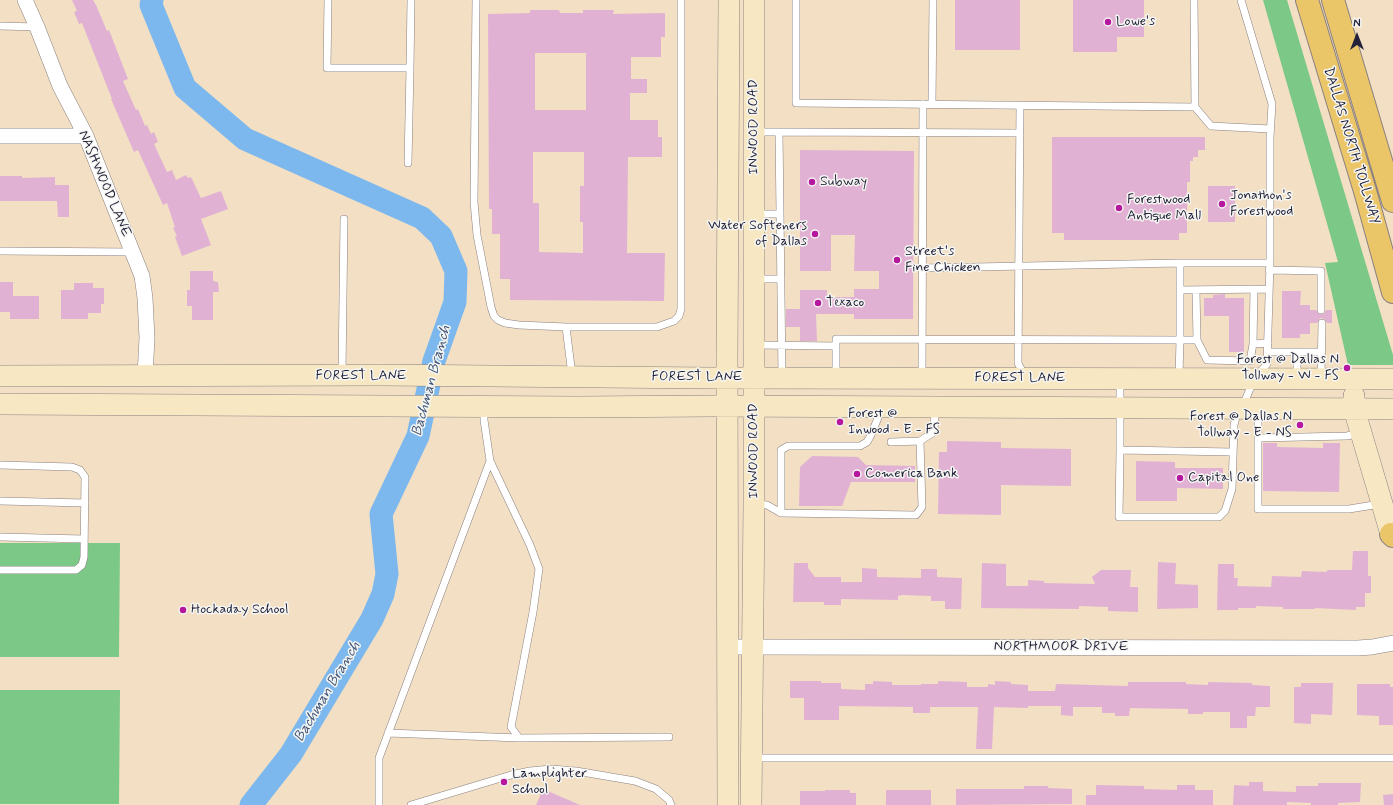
<!DOCTYPE html>
<html>
<head>
<meta charset="utf-8">
<style>
	body { margin:0 }
	#map { position:relative; width:1393px; height:805px; overflow:hidden; background:#f2dfc4; font-family:Mynerve,sans-serif }
	canvas { display:block }
	.north { position:absolute; left:1337px; top:16px; width:40px; height:40px; -webkit-text-stroke:3px #f6f6f2; paint-order:stroke; rotate:0deg; font-size:11px; font-weight:700; line-height:16px; text-align:center; color:#22223b }
	.north::after { content:''; display:block; margin:auto; width:14px; height:18px; background:#22223b; clip-path:polygon(50% 0,100% 100%,50% 72%,0 100%) }
</style>
</head>
<body>
<div id="map">
<canvas width="1393" height="805"></canvas>
<div class="north">N</div>
</div>
<script>
const ctx = document.querySelector('canvas').getContext('2d');
ctx.lineJoin = 'round';
function fillPath(path, color) { ctx.fillStyle = color; ctx.fill(path, 'evenodd'); }
const shape = rows => new Path2D(rows.map(r => 'M' + r).join(''));
function trace(path, color, width, dash) { ctx.strokeStyle = color; ctx.lineWidth = width; ctx.lineCap = dash ? 'butt' : 'round'; ctx.setLineDash(dash || []); ctx.stroke(path); }
function drawText(font, color, halo, rows, align = 'center') {
  ctx.font = font + ' Mynerve,sans-serif'; ctx.lineWidth = 3; ctx.setLineDash([]); ctx.textBaseline = 'middle'; ctx.strokeStyle = halo; ctx.fillStyle = color; for (const [text, x, y, turn = 0] of rows) {
    ctx.save(); ctx.translate(x, y); ctx.rotate((+turn || 0) * Math.PI / 180); ctx.textAlign = isNaN(turn) ? turn : align; if (halo) ctx.strokeText(text, 0, 0); ctx.fillText(text, 0, 0); ctx.restore();
  }
}
const green = shape([
	[1263,0,1287,0,1393,355,1393,365,1348,365,1325,263,1338,262],
	[0,543,120,543,119,657,0,657],
	[0,690,120,690,119,804,0,804]
]);
const river = shape([
	[152,0,151,5,185,88,245,139,422,218,441,236,456,271,455,302,434,361,418,436,381,514,387,574,383,594,372,619,291,754,251,805]
]);
const building = shape([
	[72,0,93,0,96,5,107,31,109,30,128,79,123,81,136,110,138,109,145,126,147,125,151,134,154,132,158,142,154,144,167,172,172,170,176,180,186,175,188,178,191,177,201,198,221,191,228,209,201,219,211,245,182,256,175,237,177,236,173,228,175,227,167,203,163,205,138,150,134,152,111,99,112,99,82,23,79,24,74,12,77,11],
	[955,0,1020,0,1020,50,955,50],
	[1073,0,1144,0,1144,37,1117,37,1117,52,1073,52],
	[530,10,559,10,560,13,583,13,583,10,614,10,613,14,665,13,665,37,661,37,661,57,631,57,631,79,647,79,647,93,630,93,630,120,658,120,658,137,662,137,662,157,628,157,627,253,665,253,664,301,510,300,510,279,500,279,500,234,492,234,492,209,489,209,488,14,530,13],
	[535,53,586,53,586,110,535,110],
	[533,152,584,152,584,186,580,186,580,222,583,222,583,253,539,252,539,203,533,203],
	[1052,137,1205,137,1205,150,1198,150,1198,157,1193,157,1193,161,1190,161,1190,182,1187,182,1187,233,1179,233,1179,240,1064,240,1064,233,1052,233],
	[800,150,914,151,913,319,854,319,854,314,816,314,817,341,800,341,800,327,786,327,786,309,800,309,800,290,827,290,827,297,854,297,854,289,879,289,879,271,854,271,855,235,831,235,831,271,800,271],
	[0,176,22,176,22,178,55,177,55,185,69,185,69,217,58,217,57,201,0,201],
	[1208,186,1235,186,1235,222,1208,222],
	[190,271,213,271,213,281,218,282,219,292,213,292,213,320,192,320,192,306,187,306,187,290,190,290],
	[0,282,13,282,13,296,39,296,39,319,10,319,10,312,0,312],
	[74,283,93,283,93,288,104,288,104,304,101,304,101,313,88,313,88,319,61,319,61,290,74,290],
	[1282,291,1301,291,1300,305,1310,305,1310,310,1316,310,1319,314,1324,314,1326,310,1332,310,1332,323,1327,323,1325,319,1320,318,1317,323,1310,323,1310,334,1300,334,1300,338,1282,338],
	[1225,294,1225,298,1244,298,1244,352,1229,352,1229,316,1204,316,1204,298,1213,298,1213,295],
	[947,441,1001,442,1001,448,1071,449,1071,486,1001,485,1001,515,938,514,939,452,947,452],
	[1263,443,1277,443,1277,447,1323,448,1323,443,1340,443,1339,492,1263,491],
	[812,456,858,457,866,465,915,466,915,482,851,482,842,506,799,506,800,467],
	[1136,461,1175,462,1175,468,1223,468,1223,489,1177,488,1177,501,1136,501],
	[1353,551,1368,551,1368,576,1371,576,1371,593,1365,593,1365,607,1356,607,1356,610,1315,608,1315,609,1283,609,1283,607,1256,606,1256,608,1238,608,1238,610,1217,610,1218,564,1234,564,1234,578,1238,578,1237,586,1271,587,1272,576,1301,577,1302,571,1326,572,1328,570,1352,570],
	[1158,562,1176,563,1175,584,1198,585,1198,608,1157,609],
	[794,563,808,563,808,568,815,577,841,577,841,582,862,582,862,568,877,569,877,577,921,578,921,569,937,569,937,577,962,578,961,609,945,609,945,601,931,601,931,596,902,595,898,596,898,600,841,599,841,605,824,605,824,602,793,602],
	[982,563,1006,564,1006,586,1028,586,1028,580,1044,581,1044,583,1095,584,1092,577,1101,570,1131,570,1130,587,1138,587,1138,612,1108,611,1108,607,1079,606,1079,609,981,608],
	[790,681,821,681,821,683,841,683,841,689,865,690,865,684,873,684,873,681,892,682,892,685,921,685,921,684,938,684,938,681,967,682,967,687,988,687,988,684,995,685,995,681,1011,682,1011,684,1028,685,1028,691,1055,691,1056,684,1128,686,1128,682,1186,682,1186,684,1208,685,1208,682,1252,683,1252,685,1270,686,1270,707,1256,707,1255,716,1247,716,1247,728,1230,728,1230,712,1203,712,1203,714,1188,714,1188,709,1130,708,1129,716,1115,716,1115,713,1102,713,1102,707,1073,707,1073,716,1061,715,1061,706,1028,706,1028,708,994,707,992,749,976,749,978,707,930,707,930,713,913,713,913,707,839,706,839,720,804,720,804,698,790,698],
	[1301,683,1333,683,1332,715,1311,714,1311,724,1294,723,1294,687,1301,687],
	[1357,684,1390,684,1390,687,1393,687,1393,725,1379,725,1379,716,1357,715],
	[1249,782,1263,782,1263,791,1296,792,1296,786,1318,786,1318,783,1361,783,1360,802,1338,803,1338,805,1311,805,1311,803,1287,802,1287,805,1233,805,1234,785,1249,786],
	[1096,785,1144,786,1144,789,1177,790,1177,785,1195,785,1195,790,1213,790,1213,805,1086,805,1086,795,1096,795],
	[1024,786,1048,786,1048,788,1072,789,1072,804,956,805,956,789,1024,789],
	[543,789,580,805,536,805],
	[825,790,850,790,850,793,856,793,856,805,800,805,800,791,825,791],
	[886,790,931,790,931,805,886,805],
	[1393,794,1393,805,1384,805,1383,795]
]);
const service = shape([
	[328,0,327,68,410,68,411,0],
	[476,0,474,202,477,235,491,307,494,316,498,320,505,323,519,325,566,327,572,375],
	[796,0,796,103,1195,107,1194,0],
	[0,26,37,27],
	[932,104,933,0],
	[1020,105,1018,363,1024,375],
	[1195,107,1211,126,1270,129],
	[756,132,779,132],
	[408,163,410,68],
	[756,214,780,214],
	[0,251,133,252],
	[1180,263,1180,340,1197,340,1207,360,1250,361,1253,344],
	[922,268,1180,263,1270,263],
	[1269,270,1321,271,1321,310],
	[756,279,781,279],
	[1254,289,1253,344,1268,343],
	[1180,290,1269,289],
	[1196,290,1197,340],
	[566,327,657,327,674,321,679,316,681,309,681,0],
	[756,345,836,346],
	[1268,352,1321,352],
	[1297,352,1297,378],
	[342,374,344,219],
	[782,376,779,132,1019,133],
	[836,376,836,339,1180,340,1179,376],
	[922,376,923,104],
	[1321,377,1322,323],
	[1120,381,1120,450,1233,452],
	[1359,433,1347,436,1258,438,1258,509,1349,509,1380,504],
	[1258,438,1258,411],
	[920,441,934,432,935,409],
	[1120,450,1119,517,1219,517,1225,511,1232,489,1234,425,1236,417,1242,408,1254,379,1267,364,1270,263,1270,137,1272,104,1241,0],
	[490,461,530,545,539,569,533,612,511,727,519,738,669,737],
	[0,465,72,467,80,470,85,477,84,557,82,565,76,570,0,570],
	[0,501,85,503],
	[756,504,767,505,781,513,916,515,922,507,920,441,891,442],
	[781,513,781,450,788,446,860,446,867,442,871,435,882,408],
	[0,537,84,539],
	[388,733,519,738],
	[754,758,1393,758],
	[379,805,379,758,490,461,484,420,484,408],
	[411,805,511,775,530,771,551,769,576,771,635,781,656,789,669,800,671,805]
]);
const minor = shape([
	[25,0,37,27,60,86,86,136,142,276,145,298,147,338,145,376],
	[0,136,86,136],
	[728,647,1358,648,1372,647,1393,643]
]);
const secondary = shape([
	[0,376,382,375,710,378,1393,379],
	[1354,396,1354,409,1391,534],
	[0,404,579,407,711,406,1393,409],
	[728,805,727,358,729,0],
	[751,805,754,504,754,0]
]);
const motorway = shape([
	[1307,0,1365,191,1393,292],
	[1333,0,1393,201],
	[1391,534,1393,536]
]);
const markers = [
	[1108,22,4,"#b5179e"],
	[812,182,4,"#b5179e"],
	[1222,204,4,"#b5179e"],
	[1119,208,4,"#b5179e"],
	[815,234,4,"#b5179e"],
	[897,260,4,"#b5179e"],
	[818,303,4,"#b5179e"],
	[1347,368,4,"#b5179e"],
	[840,422,4,"#b5179e"],
	[1300,425,4,"#b5179e"],
	[857,474,4,"#b5179e"],
	[1180,478,4,"#b5179e"],
	[183,610,4,"#b5179e"],
	[504,782,4,"#b5179e"]
];
const poiNames = [
	["Lowe's",1116,22],
	["Subway",820,182],
	["Jonathon's",1230,196],
	["Forestwood",1230,212],
	["Forestwood",1127,200],
	["Antique Mall",1127,216],
	["Water Softeners",807,226,"right"],
	["of Dallas",807,242,"right"],
	["Street's",905,252],
	["Fine Chicken",905,268],
	["Texaco",826,303],
	["Forest @ Dallas N",1339,360,"right"],
	["Tollway - W - FS",1339,376,"right"],
	["Forest @",848,414],
	["Inwood - E - FS",848,430],
	["Forest @ Dallas N",1292,417,"right"],
	["Tollway - E - NS",1292,433,"right"],
	["Comerica Bank",865,474],
	["Capital One",1188,478],
	["Hockaday School",191,610],
	["Lamplighter",512,774],
	["School",512,790]
];
const streetNames = [
	["INWOOD ROAD",754,127,-90],
	["DALLAS NORTH TOLLWAY",1351,146,73],
	["NASHWOOD LANE",104,184,67],
	["FOREST LANE",361,376],
	["FOREST LANE",697,377],
	["FOREST LANE",1020,378],
	["INWOOD ROAD",754,451,-90],
	["NORTHMOOR DRIVE",1061,647]
];
const waterNames = [
	["Bachman Branch",432,381,-75],
	["Bachman Branch",328,692,-59]
];
fillPath(green, '#7cc887');
trace(river, '#7cb8ee', 23);
fillPath(building, '#e1b1d4');
trace(service, '#8a8080', 8);
trace(minor, '#8a8080', 16);
trace(secondary, '#8a8080', 22);
trace(motorway, '#8a8080', 24);
trace(service, '#fff', 7);
trace(minor, '#fff', 15);
trace(secondary, '#f7e8c3', 21);
trace(motorway, '#ebc669', 22);
for (const [x, y, r, color] of markers) { const dot = new Path2D(); dot.arc(x, y, r, 0, 2 * Math.PI); ctx.fillStyle = color; ctx.fill(dot); trace(dot, '#f6f6f2', 1.5); }
drawText('14px', '#22223b', '#f6f6f2', poiNames, 'left');
drawText('14px', '#22223b', '#f6f6f2', streetNames);
drawText('italic 15px', '#42567a', '#f6f6f2', waterNames);
</script>
</body>
</html>
